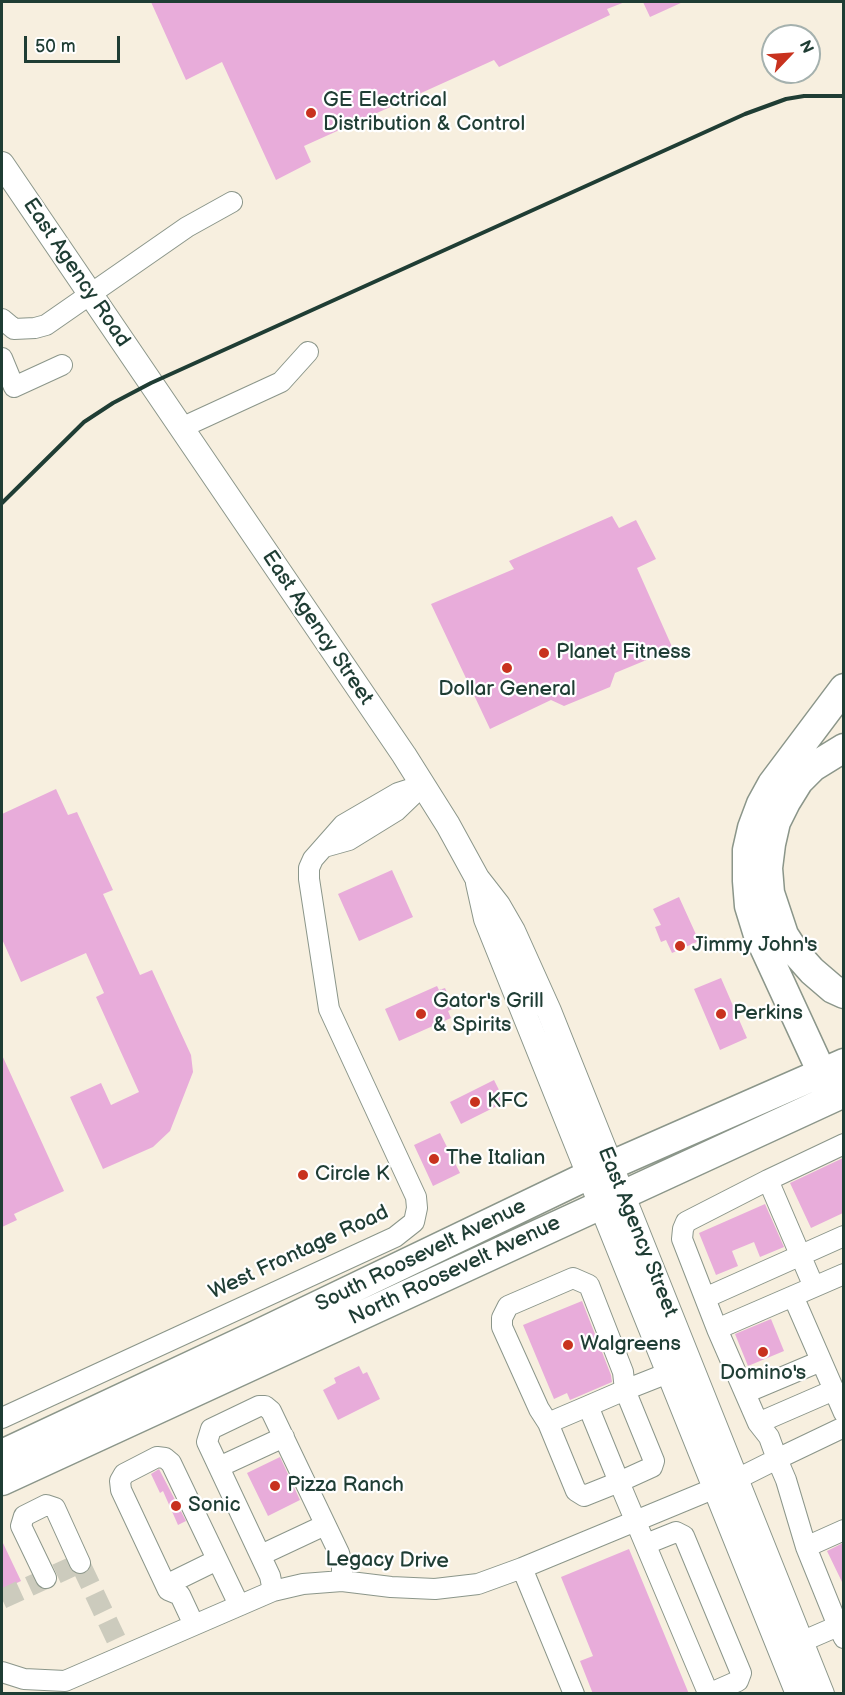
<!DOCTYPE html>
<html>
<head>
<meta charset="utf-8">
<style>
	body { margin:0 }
	#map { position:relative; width:845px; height:1695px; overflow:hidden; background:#f7efdf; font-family:"Balsamiq Sans",sans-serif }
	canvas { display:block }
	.frame { position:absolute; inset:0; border:3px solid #1f3d34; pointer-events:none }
	.north { position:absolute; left:761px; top:24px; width:60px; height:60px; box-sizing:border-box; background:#fff; border:2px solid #a5b1ae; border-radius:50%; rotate:65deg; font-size:16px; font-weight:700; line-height:24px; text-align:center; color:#1f3d34 }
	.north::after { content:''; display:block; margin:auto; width:21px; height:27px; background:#c8321e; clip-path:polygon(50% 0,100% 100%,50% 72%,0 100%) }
	.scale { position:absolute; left:24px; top:36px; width:96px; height:27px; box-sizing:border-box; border:3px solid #1f3d34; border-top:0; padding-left:8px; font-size:18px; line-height:21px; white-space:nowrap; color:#1f3d34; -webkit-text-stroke:4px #fff; paint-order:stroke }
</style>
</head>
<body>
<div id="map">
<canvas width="845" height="1695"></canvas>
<div class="frame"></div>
<div class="north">N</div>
<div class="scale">50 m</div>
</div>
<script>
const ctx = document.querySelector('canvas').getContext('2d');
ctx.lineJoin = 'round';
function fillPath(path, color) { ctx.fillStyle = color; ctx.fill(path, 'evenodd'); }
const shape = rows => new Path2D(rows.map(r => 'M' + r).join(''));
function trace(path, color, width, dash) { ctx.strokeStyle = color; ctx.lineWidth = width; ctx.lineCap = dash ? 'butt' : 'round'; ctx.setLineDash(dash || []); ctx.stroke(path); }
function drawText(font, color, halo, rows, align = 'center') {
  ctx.font = font + ' "Balsamiq Sans",sans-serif'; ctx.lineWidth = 4.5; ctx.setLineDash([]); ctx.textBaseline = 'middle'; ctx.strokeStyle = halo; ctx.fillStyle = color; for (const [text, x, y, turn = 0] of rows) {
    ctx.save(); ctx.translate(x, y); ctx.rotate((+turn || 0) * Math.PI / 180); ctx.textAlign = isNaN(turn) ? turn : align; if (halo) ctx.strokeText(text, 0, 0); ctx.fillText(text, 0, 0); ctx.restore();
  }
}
const building = shape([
	[151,2,625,2,607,9,610,15,499,67,494,60,304,146,311,162,276,180,222,62,186,80],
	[643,2,683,2,650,17],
	[612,516,619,528,636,520,656,559,637,568,673,649,615,673,610,687,564,706,551,700,490,729,431,604,514,569,509,561],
	[56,789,68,815,77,812,113,890,103,894,140,975,152,970,191,1055,193,1072,170,1131,153,1147,103,1169,70,1097,101,1083,111,1105,139,1092,96,997,104,993,86,953,21,982,2,939,2,814],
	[392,870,413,917,359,941,338,894],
	[679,897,699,941,672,953,666,940,661,942,655,927,661,925,653,909],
	[721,978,747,1038,720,1050,694,989],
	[437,986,439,990,445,988,454,1008,448,1011,451,1018,399,1041,385,1009],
	[2,1055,64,1191,14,1214,17,1220,2,1227],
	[494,1080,505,1102,461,1124,450,1102],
	[440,1133,460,1173,433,1186,414,1145],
	[843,1158,843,1213,811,1228,790,1183],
	[765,1204,784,1247,760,1257,754,1242,732,1251,738,1266,716,1275,699,1233],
	[582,1301,611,1375,612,1382,570,1400,567,1393,554,1399,523,1325],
	[771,1319,784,1351,748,1366,735,1334],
	[359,1366,363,1374,367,1372,380,1399,338,1420,323,1390,336,1383,334,1378],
	[280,1457,300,1500,268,1516,247,1473],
	[159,1469,186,1521,178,1525,163,1491,160,1493,151,1474],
	[2,1541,21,1581,2,1590],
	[843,1543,843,1584,827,1551],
	[629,1549,689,1694,593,1694,580,1661,593,1656,561,1577]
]);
const minorTunnel = shape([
	[2,1599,80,1563,124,1656]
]);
const minor = shape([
	[2,319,14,329,35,328,46,325,187,227,232,202],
	[2,358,14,387,62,365],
	[181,428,281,382,308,352],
	[324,847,349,840,396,811,422,786],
	[768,1180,844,1144],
	[793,1296,844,1413],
	[705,1298,844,1236],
	[717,1329,682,1239,683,1229,686,1222,768,1180,814,1287],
	[745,1393,821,1361],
	[2,1418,395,1237,414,1222,417,1208,416,1197,329,1009,309,879,309,868,313,859,343,825,398,793,423,785],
	[548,1423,588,1406],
	[758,1423,834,1390],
	[844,1427,777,1459,786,1480,806,1547,838,1626,844,1623],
	[219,1467,284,1437],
	[646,1544,676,1532,684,1536,741,1673,738,1681,713,1692,706,1688,619,1482,652,1467,654,1461,625,1390,623,1372,589,1285,573,1278,508,1306,502,1318,502,1327,539,1409,548,1423,576,1491,584,1496,619,1482,588,1406,625,1390,668,1373],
	[806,1547,844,1530],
	[261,1555,325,1525],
	[522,1568,574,1694],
	[46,1578,21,1526,24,1516,46,1505,55,1508,80,1563],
	[166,1585,217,1560],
	[273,1591,270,1576,207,1442,211,1429,259,1406,265,1406,271,1411,339,1553,342,1564,342,1581],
	[194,1625,180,1595,168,1590,121,1490,120,1481,124,1474,157,1457,165,1458,171,1463,239,1605],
	[801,1642,838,1626,844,1638],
	[2,1672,24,1679,65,1681,273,1591,303,1584,342,1581,391,1587,435,1589,478,1584,522,1568,737,1479,777,1459,769,1437,758,1423,717,1329,844,1274]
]);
const major = shape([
	[2,164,404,755,448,825,477,878,498,905,513,931,549,1011,822,1694],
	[478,883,486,919,798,1694]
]);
const highway = shape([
	[844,748,813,767,799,781,786,802,776,822,771,844,768,868,770,893,784,935,795,952,812,971,833,989,844,994],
	[839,1082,822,1073,757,932,749,906,747,881,747,850,752,828,761,804,772,784,844,688],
	[2,1454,256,1335,589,1175,844,1063],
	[2,1481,844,1093]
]);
const rail = shape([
	[2,503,84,422,113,403,151,383,745,114,786,99,804,96,844,96]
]);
const markers = [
	[311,113,6,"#c8321e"],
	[544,653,6,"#c8321e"],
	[507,668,6,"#c8321e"],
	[680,946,6,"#c8321e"],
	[421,1014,6,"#c8321e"],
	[721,1014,6,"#c8321e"],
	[475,1102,6,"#c8321e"],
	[434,1159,6,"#c8321e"],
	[303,1175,6,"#c8321e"],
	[568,1345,6,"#c8321e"],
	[763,1352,6,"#c8321e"],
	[275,1486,6,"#c8321e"],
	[176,1506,6,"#c8321e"]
];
const poiNames = [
	["GE Electrical",323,101],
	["Distribution & Control",323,125],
	["Planet Fitness",556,653],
	["Dollar General",507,690,"center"],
	["Jimmy John's",692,946],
	["Gator's Grill",433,1002],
	["& Spirits",433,1026],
	["Perkins",733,1014],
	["KFC",487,1102],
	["The Italian",446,1159],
	["Circle K",315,1175],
	["Walgreens",580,1345],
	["Domino's",763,1374,"center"],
	["Pizza Ranch",287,1486],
	["Sonic",188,1506]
];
const streetNames = [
	["East Agency Road",76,273,56],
	["East Agency Street",317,628,56],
	["East Agency Street",637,1232,68],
	["West Frontage Road",299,1253,-25],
	["South Roosevelt Avenue",421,1256,-26],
	["North Roosevelt Avenue",455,1271,-25],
	["Legacy Drive",387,1561,1]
];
fillPath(building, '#e8acda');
trace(minorTunnel, '#cccbbd', 20, [20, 10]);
trace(minor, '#8b968a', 22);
trace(major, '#8b968a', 26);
trace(highway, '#8b968a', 31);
trace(minor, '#fff', 20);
trace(major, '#fff', 24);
trace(highway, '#fff', 28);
trace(rail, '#1f3d34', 4);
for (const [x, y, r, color] of markers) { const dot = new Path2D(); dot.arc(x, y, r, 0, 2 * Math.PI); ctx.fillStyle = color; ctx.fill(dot); trace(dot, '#fff', 2); }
drawText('21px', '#1f3d34', '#fff', poiNames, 'left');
drawText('21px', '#1f3d34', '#fff', streetNames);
</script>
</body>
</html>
